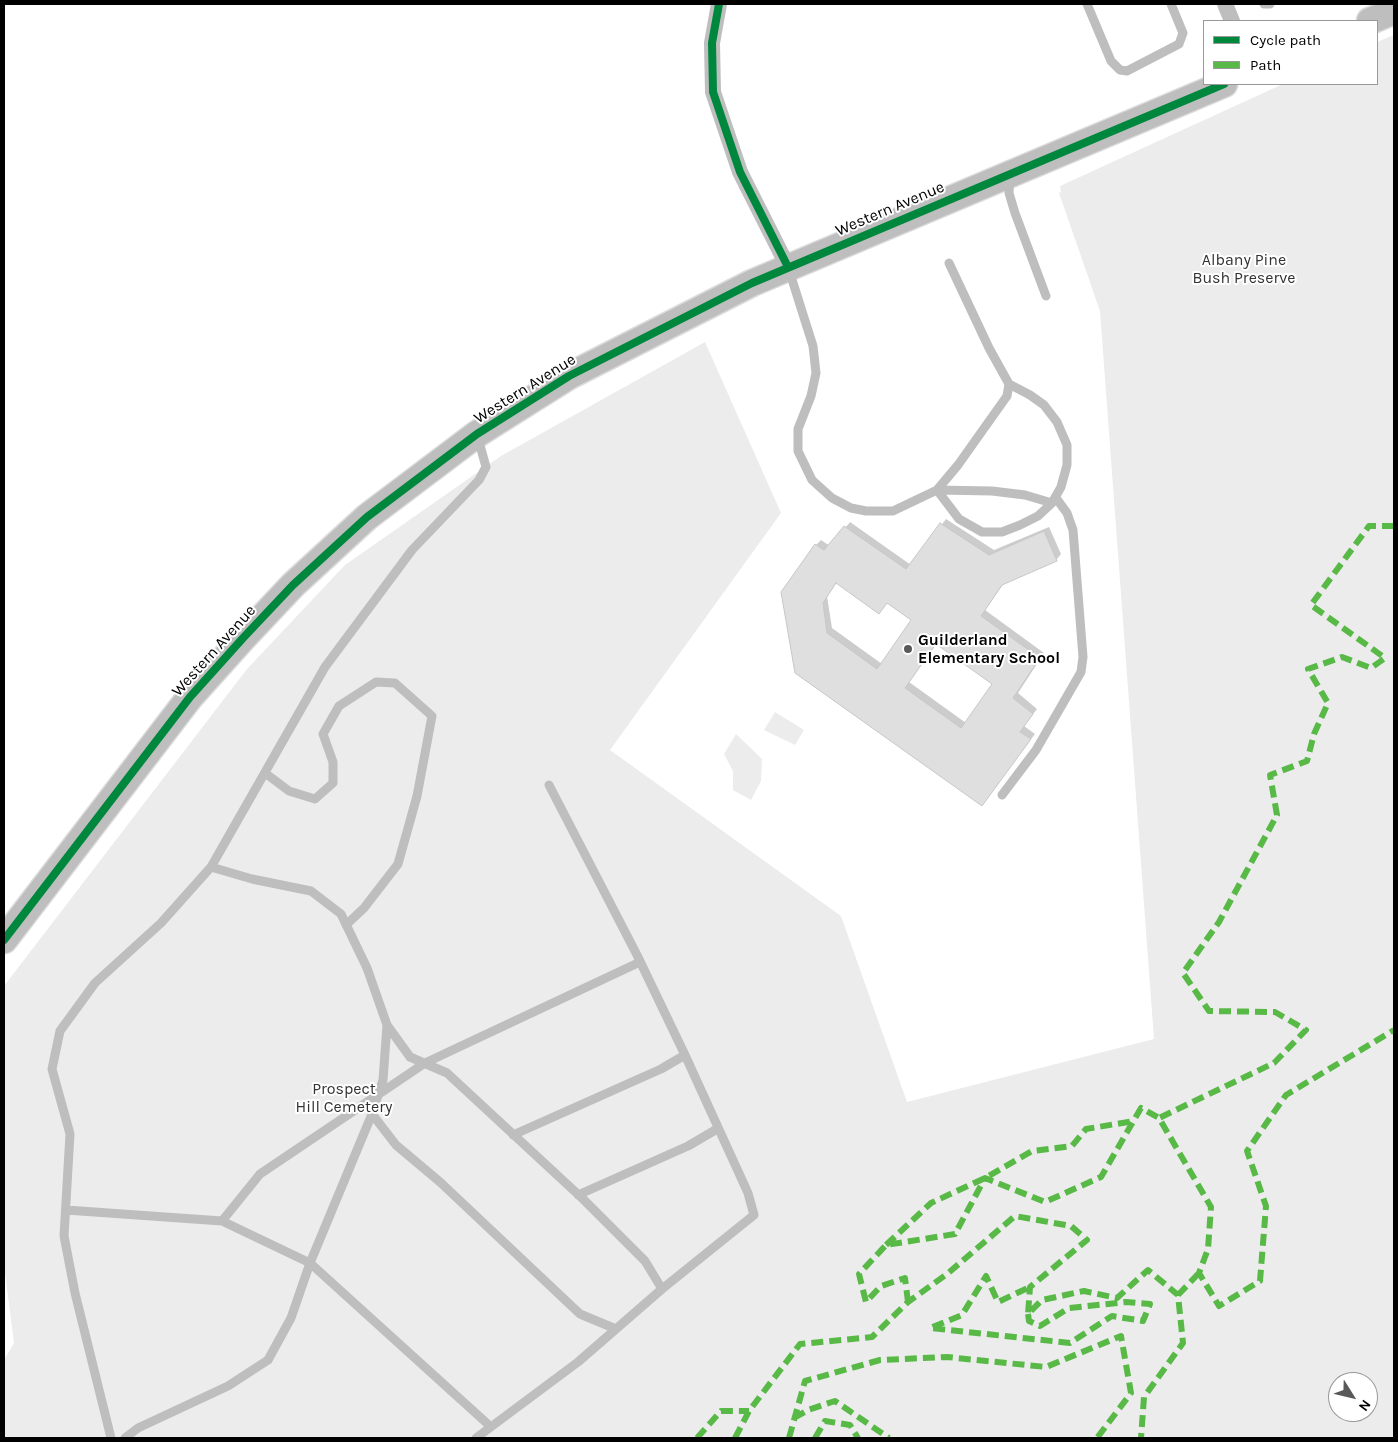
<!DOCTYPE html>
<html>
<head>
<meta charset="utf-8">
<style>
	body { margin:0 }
	#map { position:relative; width:1398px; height:1442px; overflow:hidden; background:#fff; font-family:Karla,sans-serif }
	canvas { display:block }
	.frame { position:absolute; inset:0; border:5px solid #000; pointer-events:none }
	.legend { position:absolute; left:1203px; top:20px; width:175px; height:65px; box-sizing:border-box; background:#fff; border:1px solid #999; margin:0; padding:6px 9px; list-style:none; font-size:15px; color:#000 }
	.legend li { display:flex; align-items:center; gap:10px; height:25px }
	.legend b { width:25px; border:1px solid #999 }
	.north { position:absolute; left:1328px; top:1372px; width:50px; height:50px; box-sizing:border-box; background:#fff; border:1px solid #999; border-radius:50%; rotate:126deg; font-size:14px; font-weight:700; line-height:20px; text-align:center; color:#000 }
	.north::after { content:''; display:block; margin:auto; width:18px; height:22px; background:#595959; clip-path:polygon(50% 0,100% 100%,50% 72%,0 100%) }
</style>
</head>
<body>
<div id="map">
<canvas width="1398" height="1442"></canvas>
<div class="frame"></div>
<ul class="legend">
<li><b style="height:6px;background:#00873e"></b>Cycle path</li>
<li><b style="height:6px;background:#58b947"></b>Path</li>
</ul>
<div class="north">N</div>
</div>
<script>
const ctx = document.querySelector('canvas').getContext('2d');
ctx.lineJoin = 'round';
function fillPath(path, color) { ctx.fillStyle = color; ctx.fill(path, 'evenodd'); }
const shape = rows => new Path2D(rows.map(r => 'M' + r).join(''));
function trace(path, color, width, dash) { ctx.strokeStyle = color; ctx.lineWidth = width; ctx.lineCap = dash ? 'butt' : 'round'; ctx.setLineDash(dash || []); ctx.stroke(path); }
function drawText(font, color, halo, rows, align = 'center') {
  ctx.font = font + ' Karla,sans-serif'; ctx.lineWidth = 4; ctx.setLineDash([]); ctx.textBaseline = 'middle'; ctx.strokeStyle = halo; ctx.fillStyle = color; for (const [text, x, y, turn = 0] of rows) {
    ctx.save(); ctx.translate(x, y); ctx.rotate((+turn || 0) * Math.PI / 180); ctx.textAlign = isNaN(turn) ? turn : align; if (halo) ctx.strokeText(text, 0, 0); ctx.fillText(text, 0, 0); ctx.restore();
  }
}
const green = shape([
	[1394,35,1394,1438,4,1438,4,1360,14,1343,4,1265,4,986,247,669,345,565,501,456,705,342,781,513,610,750,841,916,907,1102,1154,1039,1100,311,1059,193,1061,192,1060,186,1283,84,1377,84,1377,42],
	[1338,1382,1368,1382,1368,1412,1338,1412],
	[775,712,804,730,795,745,764,730],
	[736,734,762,759,761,781,751,800,733,790,733,771,724,754]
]);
const shadow = shape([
	[946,519,994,550,1049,527,1061,554,1056,560,1004,583,985,610,1044,653,1018,693,1037,709,1024,726,1035,734,982,804,796,672,816,545,821,540,830,546,850,522,911,565],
	[837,582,879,612,888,602,913,620,882,664,832,628,827,596],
	[937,643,994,684,966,723,909,682]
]);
const building = shape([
	[940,523,989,555,1044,531,1057,561,1002,585,981,616,1040,658,1013,698,1033,714,1020,732,1031,739,982,806,795,673,781,592,815,544,824,550,844,526,906,569,940,523],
	[836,583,879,614,887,603,911,620,877,669,827,633,823,603,836,583],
	[936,644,992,684,961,728,905,688,936,644]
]);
const service = shape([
	[1087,4,1111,61,1120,70,1127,71,1179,44,1183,33,1171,4],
	[1264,4,1270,4],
	[1010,177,1009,193,1015,213,1046,296],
	[789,270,813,346,816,373,811,396,798,429,798,451,812,480,832,498,851,508,866,511,893,511,937,490,958,465,1007,396,1009,384,989,348,949,263],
	[937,490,959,519,982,532,1002,532,1020,525,1038,516,1052,503,1061,487,1067,465,1067,445,1057,422,1044,405,1030,395,1009,384],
	[937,490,992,491,1025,495,1052,503],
	[265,773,289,791,315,799,333,783,333,762,323,734,339,706,376,682,395,683,432,716,417,796,398,864,364,908,346,925],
	[549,785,637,955,685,1055,748,1193,754,1215,662,1289],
	[1002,795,1036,750,1081,672,1083,657,1073,530,1067,513,1056,498],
	[211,867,252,879,311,891,341,914,367,968,387,1025,410,1057,447,1073,583,1199,645,1261,662,1289,578,1362,476,1438],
	[372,1114,396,1145,440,1182,580,1314,616,1329],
	[513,1135,661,1069,685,1055],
	[578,1195,688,1146,717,1129],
	[66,1210,222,1221,310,1263,491,1427],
	[222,1221,260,1174,425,1063,640,962],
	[111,1438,75,1293,64,1236,70,1134,52,1069,60,1031,95,983,161,923,211,867,325,667,412,550,479,480,486,467,478,438],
	[125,1438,138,1428,228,1386,268,1360,291,1318,310,1263,372,1114,383,1080,387,1025]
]);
const minor = shape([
	[719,4,712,43,713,92,740,172,788,267],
	[1225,4,1232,21]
]);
const primary = shape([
	[1370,21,1394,11],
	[4,940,190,697,243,638,293,585,367,517,477,434,569,376,752,283,1224,84]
]);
const quiet = shape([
	[1394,526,1369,526,1311,605,1385,658,1371,668,1342,657,1308,669,1328,703,1314,734,1307,761,1270,775,1277,815,1219,922,1183,973,1209,1011,1275,1012,1306,1030,1274,1063,1159,1118,1211,1207,1208,1249,1199,1273,1219,1306,1260,1281,1266,1206,1247,1151,1286,1095,1394,1030],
	[886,1245,931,1203,985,1178,1032,1151,1072,1146,1086,1129,1134,1121],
	[1178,1295,1199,1273],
	[908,1302,905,1278,881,1286,866,1302,859,1274,886,1245,955,1234,985,1178,1045,1202,1101,1177,1141,1108,1159,1118],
	[1028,1314,1029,1321,1040,1326,1069,1308,1126,1302,1150,1304,1143,1321,1112,1316,1070,1343,930,1328,962,1315,986,1276,998,1302,1030,1287],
	[794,1418,808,1410,835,1401,889,1438],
	[697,1438,721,1411,749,1411],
	[735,1438,749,1411,800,1344,872,1337,908,1302,947,1274,1015,1216,1071,1226,1087,1240,1030,1287,1028,1314,1042,1300,1084,1291,1117,1298,1148,1270,1178,1295,1183,1343,1144,1397,1141,1438],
	[789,1438,805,1381,880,1360,947,1357,1046,1367,1121,1336,1131,1393,1097,1438],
	[815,1438,825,1421,850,1425,858,1438]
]);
const cycleway = shape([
	[719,4,712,43,713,92,740,172,788,267],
	[4,940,190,697,243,638,293,585,367,517,477,434,569,376,752,283,1224,84]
]);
const markers = [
	[908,649,5,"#595959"]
];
const streetNames = [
	["Western Avenue",890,209,-23],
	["Western Avenue",525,389,-32],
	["Western Avenue",214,651,-48]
];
const parkNames = [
	["Albany Pine",1244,260],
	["Bush Preserve",1244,278],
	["Prospect",344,1089],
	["Hill Cemetery",344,1107]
];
const poiNames = [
	["Guilderland",918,640],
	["Elementary School",918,658]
];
fillPath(green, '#ececec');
fillPath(shadow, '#0003');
fillPath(building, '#dfdfdf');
trace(building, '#c7c7c7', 1);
trace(primary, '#dbdbdb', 29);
trace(service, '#bebebe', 9);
trace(minor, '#bebebe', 16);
trace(primary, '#bebebe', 26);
trace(quiet, '#58b947', 6, [12, 6]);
trace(cycleway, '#00873e', 8);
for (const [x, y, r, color] of markers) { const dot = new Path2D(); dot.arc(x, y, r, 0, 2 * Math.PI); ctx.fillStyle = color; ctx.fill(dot); trace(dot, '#fff', 2); }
drawText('16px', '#000', '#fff', streetNames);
drawText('16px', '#333', '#fff', parkNames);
drawText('bold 16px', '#000', '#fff', poiNames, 'left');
</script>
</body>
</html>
